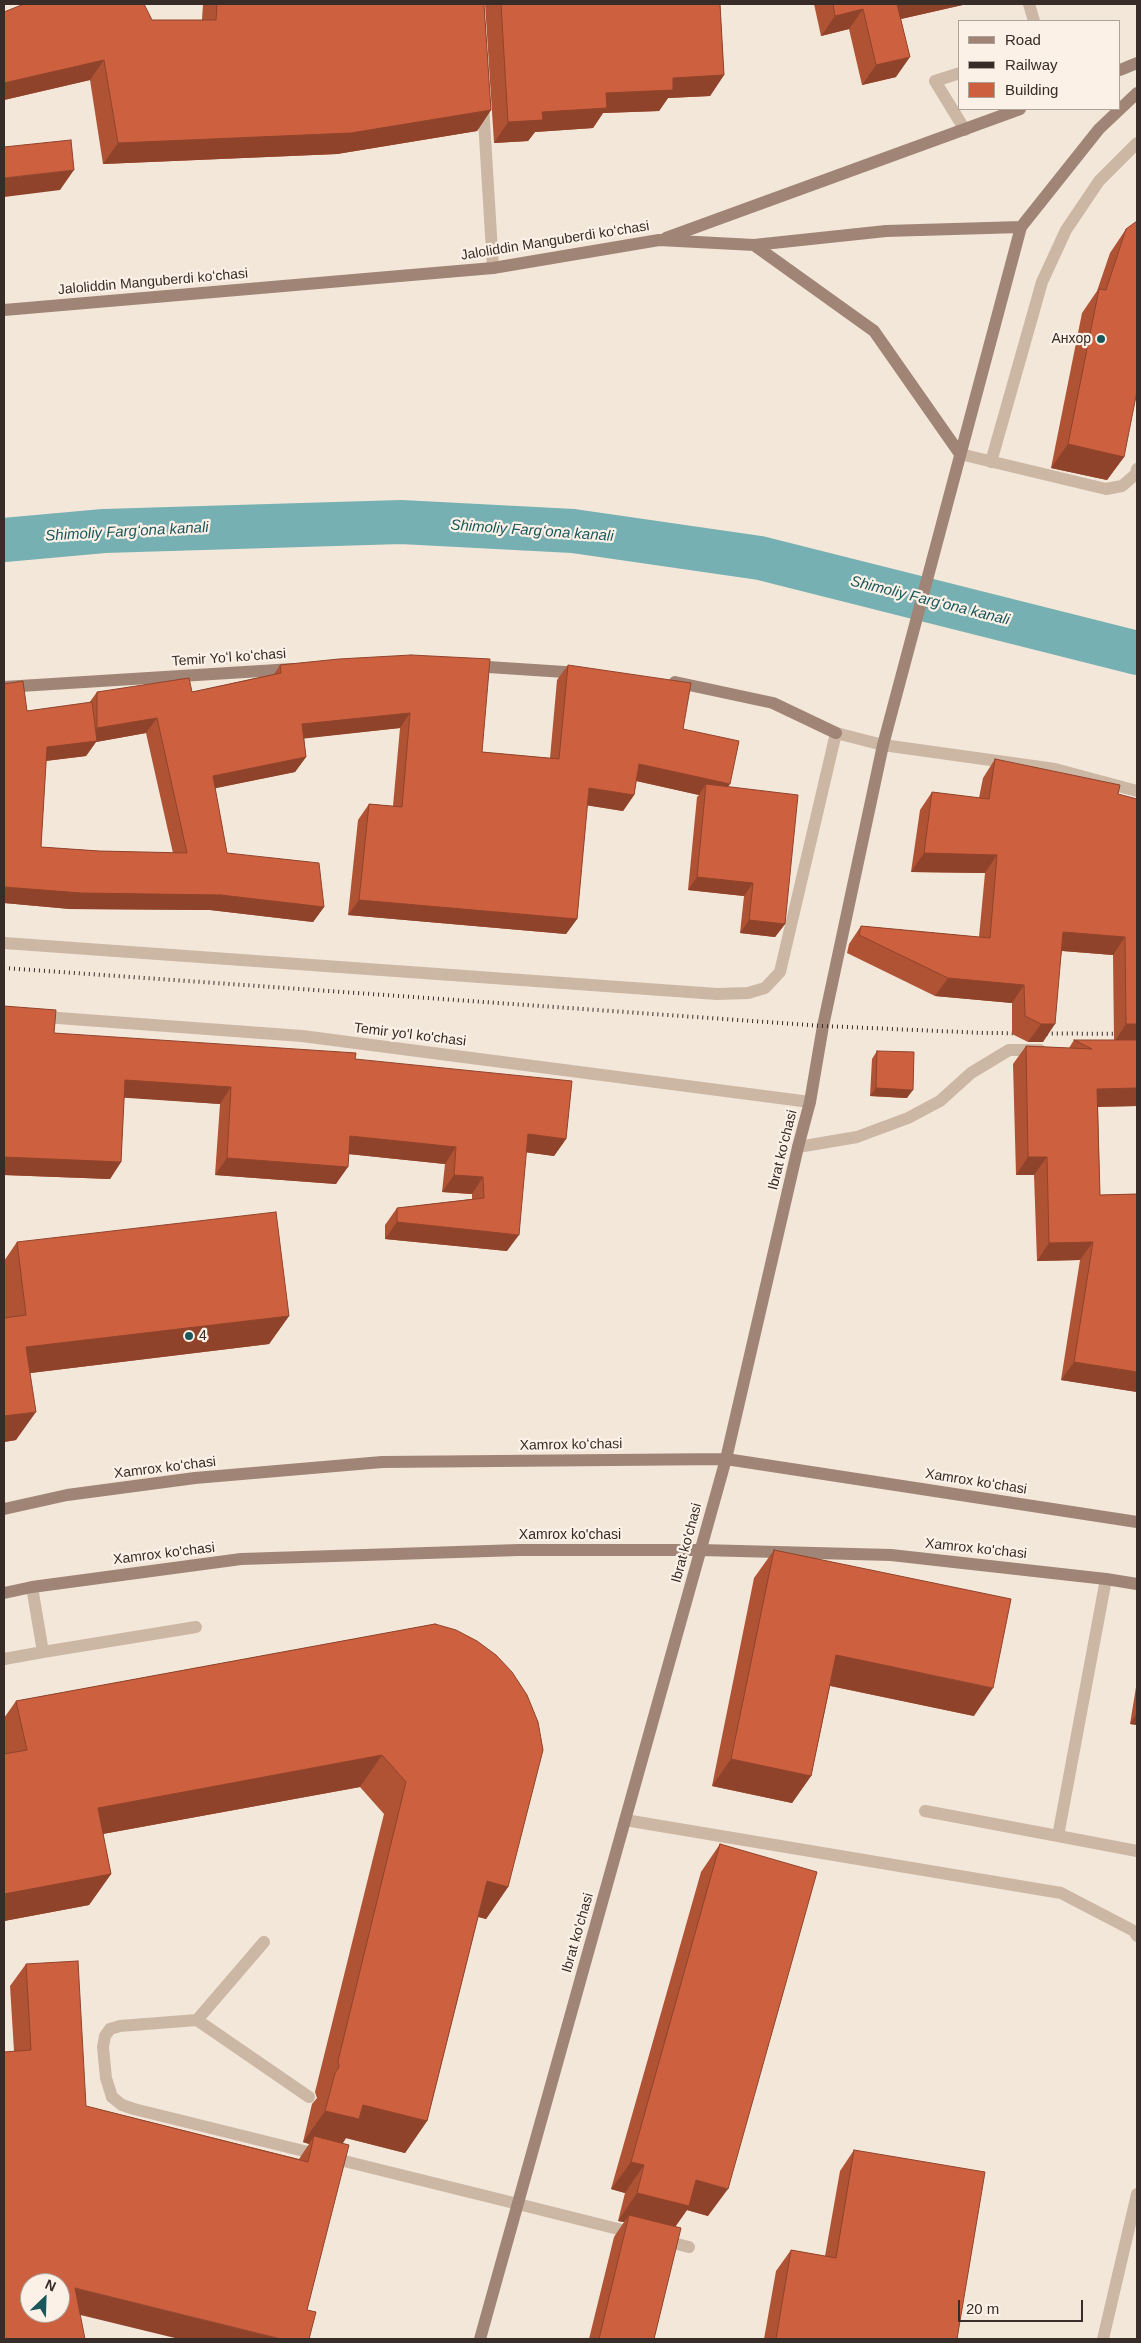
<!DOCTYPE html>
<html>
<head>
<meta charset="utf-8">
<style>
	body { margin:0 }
	#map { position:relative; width:1141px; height:2343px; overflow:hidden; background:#f3e7da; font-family:Arial,sans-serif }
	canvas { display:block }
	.frame { position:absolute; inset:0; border:5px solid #372c27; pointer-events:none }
	.legend { position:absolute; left:958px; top:20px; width:162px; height:90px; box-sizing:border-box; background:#fbf1e7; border:1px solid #ada29a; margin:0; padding:6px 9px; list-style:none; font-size:15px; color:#372c27 }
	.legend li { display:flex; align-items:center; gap:10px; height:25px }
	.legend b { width:25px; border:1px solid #ada29a }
	.north { position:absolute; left:20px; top:2273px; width:50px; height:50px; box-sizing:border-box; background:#fbf1e7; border:1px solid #ada29a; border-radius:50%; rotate:24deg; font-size:14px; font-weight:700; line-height:20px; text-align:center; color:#372c27 }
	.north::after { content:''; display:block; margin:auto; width:18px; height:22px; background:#1a575b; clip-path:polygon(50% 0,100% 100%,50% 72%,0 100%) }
	.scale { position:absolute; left:958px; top:2300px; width:125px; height:22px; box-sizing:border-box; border:2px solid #372c27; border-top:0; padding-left:6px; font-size:15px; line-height:18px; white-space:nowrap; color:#372c27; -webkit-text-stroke:4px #fbf1e7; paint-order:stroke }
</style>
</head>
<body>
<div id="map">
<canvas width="1141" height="2343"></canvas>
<div class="frame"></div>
<ul class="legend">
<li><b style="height:6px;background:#a08576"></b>Road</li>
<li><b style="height:6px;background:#372c27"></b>Railway</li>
<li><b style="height:14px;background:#cd603e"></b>Building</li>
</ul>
<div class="north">N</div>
<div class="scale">20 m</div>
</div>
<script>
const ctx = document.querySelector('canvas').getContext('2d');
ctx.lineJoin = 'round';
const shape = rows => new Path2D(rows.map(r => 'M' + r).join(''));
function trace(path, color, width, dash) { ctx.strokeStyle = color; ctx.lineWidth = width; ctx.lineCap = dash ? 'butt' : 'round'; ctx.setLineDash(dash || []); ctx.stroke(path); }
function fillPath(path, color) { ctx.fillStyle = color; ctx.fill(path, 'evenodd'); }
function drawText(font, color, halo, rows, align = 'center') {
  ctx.font = font + ' Arial,sans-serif'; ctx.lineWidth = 4.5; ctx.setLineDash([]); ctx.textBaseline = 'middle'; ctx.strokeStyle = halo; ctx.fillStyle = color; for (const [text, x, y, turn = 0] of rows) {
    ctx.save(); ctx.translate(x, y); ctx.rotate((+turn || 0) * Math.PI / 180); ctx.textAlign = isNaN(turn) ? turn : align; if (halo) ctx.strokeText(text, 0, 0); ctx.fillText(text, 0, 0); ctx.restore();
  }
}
const canal = shape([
	[4,540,104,531,401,522,573,531,760,558,1137,653]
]);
const lane = shape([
	[1029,4,1034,21],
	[960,73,935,81,965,130],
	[483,104,493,268],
	[960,454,1106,489,1122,486,1136,474,1137,469],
	[991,462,1042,282,1066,230,1099,181,1137,143],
	[4,943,717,994,748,993,765,988,780,972,836,733,883,745],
	[32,1587,43,1652,196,1627],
	[4,1659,43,1652],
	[925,1811,1058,1836,1106,1579],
	[1058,1836,1137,1851],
	[197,2020,309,2097],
	[112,2097,106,2078,103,2047,105,2036,110,2029,120,2026,197,2020,264,1942],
	[518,2204,634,2233],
	[661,2240,689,2247]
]);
const street = shape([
	[883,745,1055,769,1137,791],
	[4,1014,302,1036,810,1102],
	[798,1147,857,1137,908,1118,940,1101,971,1073,1009,1050,1040,1050],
	[625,1820,1061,1893,1134,1931,1137,1936],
	[112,2097,122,2105,134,2109,518,2204],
	[1103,2339,1137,2194]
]);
const secondary = shape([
	[1120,70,1137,63],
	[666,238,1020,109],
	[754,245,874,331,960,454],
	[4,310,493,268,659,240,754,245,886,231,1021,227],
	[473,666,580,673],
	[675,682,773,703,836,733],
	[4,687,293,669],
	[4,1509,67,1495,195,1478,382,1462,726,1459,1137,1522],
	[4,1593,32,1587,241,1559,519,1550,701,1550,891,1555,1106,1579,1137,1584],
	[480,2339,726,1459,798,1147,810,1102,823,1026,883,745,1021,227,1099,129,1137,93]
]);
const rail = shape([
	[4,968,823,1026,985,1033,1137,1034]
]);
const wall = shape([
	[203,4,484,4,491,110,477,131,337,154,103,164,90,80,4,100,4,12,152,20,202,20],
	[485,4,720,4,724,75,710,96,668,98,659,111,603,113,593,128,535,132,528,141,494,143],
	[814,4,967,4,901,19,896,77,862,85,849,29,821,36],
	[1126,229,1124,457,1107,480,1051,468,1082,313,1097,291,1110,253],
	[339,659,482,752,550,758,557,680,568,665,683,729,728,787,785,924,775,937,740,933,744,896,688,890,697,797,699,795,636,781,634,795,623,811,587,805,577,919,566,934,348,915,358,820,369,804,393,806,400,728,304,738,306,757,295,772,215,788,227,853,324,907,313,922,210,910,70,909,4,903,27,711,89,703,97,692,192,692,274,674,280,665],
	[146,733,173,853,99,851,41,847,46,761,86,756,96,742],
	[995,759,1118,794,1137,1106,1098,1107,1100,1195,1137,1194,1137,1392,1061,1380,1080,1260,1037,1261,1034,1175,1016,1175,1013,1064,1026,1046,1069,1048,1074,1040,1114,1040,1113,955,1062,951,1043,1042,1028,1042,1012,1034,1012,1003,935,996,847,953,849,944,861,926,979,937,985,873,911,872,920,810,932,792,979,798,983,778],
	[4,1006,54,1033,355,1059,566,1139,554,1156,526,1152,507,1251,385,1239,385,1225,397,1208,472,1199,472,1194,442,1192,445,1164,349,1154,336,1184,215,1175,220,1104,124,1097,121,1162,110,1179,4,1175],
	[877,1051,907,1098,870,1096,872,1059],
	[17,1242,289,1316,269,1344,30,1373,16,1440,4,1442,4,1261],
	[774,1550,974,1716,830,1686,811,1776,792,1803,712,1786,754,1578],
	[435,1624,508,1887,486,1919,478,1917,427,2121,405,2153,346,2138,343,2143,307,2310,309,2339,14,2051,10,1986,26,1964,86,2106,299,2159,309,2144,303,2142,312,2104,317,2098,315,2092,384,1814,360,1787,103,1834,111,1874,89,1905,4,1921,4,1718,16,1701],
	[1137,1681,1137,1725,1130,1724],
	[720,1844,708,2216,687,2210,675,2227,654,2339,589,2339,614,2237,624,2222,618,2221,625,2193,611,2189,701,1872],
	[854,2150,957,2339,764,2339,776,2271,791,2250,825,2256,840,2171]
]);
const shadedWall = shape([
	[896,4,967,4,883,23],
	[863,9,849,29,821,36,835,16],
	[910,57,896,77,862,85,876,65],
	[104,60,90,80,4,100,4,83],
	[724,75,710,96,668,98,659,111,603,113,593,128,535,132,528,141,494,143,508,122,542,112,606,93,673,78],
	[491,110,477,131,337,154,103,164,118,143],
	[74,170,60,190,4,197,4,178],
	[1068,444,1124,457,1107,480,1051,468],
	[410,713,400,728,291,740,302,724],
	[157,718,146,733,96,742,86,756,36,762,47,747,88,742,97,728],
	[306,757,295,772,202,791,213,776],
	[639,764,730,784,720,799,706,784,699,795,628,779],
	[589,788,634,795,623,811,578,804],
	[924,853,997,855,985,873,911,872],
	[697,877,753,883,744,896,688,890],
	[4,887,221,895,324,907,313,922,210,910,70,909,4,903],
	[359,900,577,919,566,934,348,915],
	[749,920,785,924,775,937,740,933],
	[1063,932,1125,937,1113,955,1051,950],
	[948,978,1024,985,1012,1003,935,996],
	[1041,1024,1055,1024,1043,1042,1028,1042],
	[1126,1024,1137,1024,1137,1043,1114,1042],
	[125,1080,231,1087,220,1104,113,1097],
	[876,1088,913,1090,907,1098,870,1096],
	[1137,1088,1137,1106,1085,1107,1097,1089],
	[528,1134,566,1139,554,1156,516,1151],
	[350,1136,456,1147,445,1164,338,1153],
	[4,1157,121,1162,110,1179,4,1175],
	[1028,1157,1047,1157,1034,1175,1016,1175],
	[227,1158,348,1167,336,1184,215,1175],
	[454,1175,483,1177,472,1194,442,1192],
	[397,1222,519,1235,507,1251,385,1239],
	[1093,1242,1080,1260,1037,1261,1049,1243],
	[289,1316,269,1344,6,1376,26,1347],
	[1074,1362,1137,1372,1137,1392,1061,1380],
	[36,1412,16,1440,4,1442,4,1416],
	[836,1655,993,1688,974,1716,817,1683],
	[1137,1713,1137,1725,1130,1724],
	[382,1755,360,1787,75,1839,98,1808],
	[731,1759,811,1776,792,1803,712,1786],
	[111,1874,89,1905,4,1921,4,1894],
	[487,1881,508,1887,486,1919,465,1913],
	[363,2105,427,2121,405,2153,346,2138,337,2151,314,2136,309,2144,303,2142,325,2111],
	[631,2162,644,2165,625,2193,611,2189],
	[696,2180,728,2189,708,2216,687,2210,670,2234,629,2215,624,2222,618,2221,637,2193],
	[75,2288,281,2339,179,2339,60,2310]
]);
const building = shape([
	[24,4,144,4,152,20,216,20,217,4,484,4,491,110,351,133,118,143,104,60,4,83,4,12,24,4],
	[501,4,720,4,724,75,673,78,673,90,606,93,607,108,542,112,543,120,508,122,501,4],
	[833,4,897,4,910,57,876,65,863,9,835,16,833,4],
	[71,140,74,170,4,178,4,147,71,140],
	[1137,221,1137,391,1124,457,1068,444,1099,289,1106,290,1126,229,1137,221],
	[411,655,490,659,482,752,559,759,568,665,691,683,683,729,739,741,730,784,639,764,634,795,589,788,577,919,359,900,369,804,402,807,410,713,302,724,306,757,213,776,227,853,319,863,324,907,221,895,81,893,4,887,4,684,23,681,27,711,92,702,97,741,47,747,41,847,99,851,187,853,157,718,97,728,97,692,189,678,192,692,281,673,280,665,339,659,411,655],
	[995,759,1120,785,1118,794,1137,799,1137,1024,1126,1024,1125,937,1063,932,1055,1024,1041,1024,1025,1016,1024,985,948,978,859,935,861,926,990,938,997,855,924,853,932,792,989,799,995,759],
	[706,784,798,795,785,924,749,920,753,883,697,877,706,784],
	[4,1006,56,1010,54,1033,356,1053,355,1059,572,1081,566,1139,528,1134,519,1235,397,1222,397,1208,484,1198,483,1177,454,1175,456,1147,350,1136,348,1167,227,1158,231,1087,125,1080,121,1162,4,1157,4,1006],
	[1074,1040,1137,1040,1137,1088,1097,1089,1100,1195,1137,1194,1137,1372,1074,1362,1093,1242,1049,1243,1047,1157,1028,1157,1026,1046,1092,1049,1074,1040],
	[877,1051,914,1052,913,1090,876,1088,877,1051],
	[276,1212,289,1316,26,1347,36,1412,4,1416,4,1318,26,1315,17,1242,276,1212],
	[774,1550,1011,1599,993,1688,836,1655,811,1776,731,1759,774,1550],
	[435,1624,456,1630,477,1641,496,1655,512,1672,527,1695,538,1722,543,1750,508,1887,487,1881,427,2121,363,2105,359,2119,325,2111,335,2073,339,2067,338,2061,406,1782,382,1755,98,1808,111,1874,4,1894,4,1754,27,1750,16,1701,435,1624],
	[720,1844,817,1872,728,2189,696,2180,689,2206,637,2193,644,2165,631,2162,720,1844],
	[78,1961,86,2106,308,2162,314,2136,349,2145,307,2310,316,2312,309,2339,281,2339,75,2288,85,2339,4,2339,4,2052,31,2050,26,1964,78,1961],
	[30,2283,60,2283,60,2313,30,2313,30,2283],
	[854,2150,985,2172,957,2339,776,2339,791,2250,836,2258,854,2150],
	[629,2215,681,2228,654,2339,599,2339,629,2215]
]);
const markers = [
	[1101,339,5,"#1a575b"],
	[189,1336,5,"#1a575b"]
];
const streetNames = [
	["Jaloliddin Manguberdi koʻchasi",555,241,-9],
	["Jaloliddin Manguberdi koʻchasi",153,282,-5],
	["Temir Yoʻl koʻchasi",229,658,-4],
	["Temir yo'l ko'chasi",410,1035,7],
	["Ibrat ko'chasi",783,1150,-76],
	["Xamrox koʻchasi",571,1445,-1],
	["Xamrox koʻchasi",165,1468,-7],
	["Xamrox koʻchasi",976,1482,9],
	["Xamrox ko'chasi",570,1535],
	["Ibrat ko'chasi",687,1543,-75],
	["Xamrox ko'chasi",976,1549,6],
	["Xamrox ko'chasi",164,1554,-7],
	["Ibrat ko'chasi",578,1933,-74]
];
const poiNames = [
	["Анхор",1091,339],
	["4",199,1336,"left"]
];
const waterNames = [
	["Shimoliy Fargʻona kanali",532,531,4],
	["Shimoliy Fargʻona kanali",127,532,-3],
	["Shimoliy Fargʻona kanali",930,601,14]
];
trace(canal, '#77b0b2', 44);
trace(lane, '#ccb7a5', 12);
trace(street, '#ccb7a5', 12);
trace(secondary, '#a08576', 12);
trace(rail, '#372c27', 4, [1, 4]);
fillPath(wall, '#b05335');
fillPath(shadedWall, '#90432b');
fillPath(building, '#cd603e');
trace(building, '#90432b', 1);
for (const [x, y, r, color] of markers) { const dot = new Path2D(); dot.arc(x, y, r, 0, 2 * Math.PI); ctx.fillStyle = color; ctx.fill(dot); trace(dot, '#fbf1e7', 2); }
drawText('14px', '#372c27', '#fbf1e7', streetNames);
drawText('14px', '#372c27', '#fbf1e7', poiNames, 'right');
drawText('italic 15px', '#1a575b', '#fbf1e7', waterNames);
</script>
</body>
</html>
